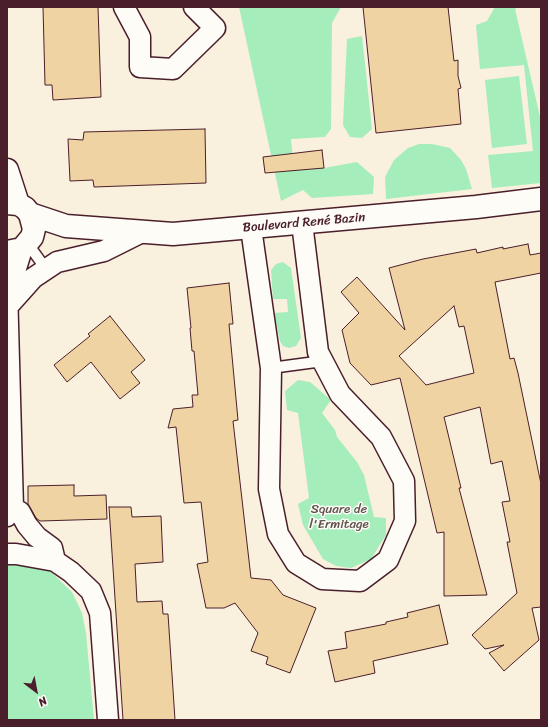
<!DOCTYPE html>
<html>
<head>
<meta charset="utf-8">
<style>
	body { margin:0 }
	#map { position:relative; width:548px; height:727px; overflow:hidden; background:#f9f0de; font-family:Sriracha,sans-serif }
	canvas { display:block }
	.frame { position:absolute; inset:0; border:8px solid #4a1f2b; pointer-events:none }
	.north { position:absolute; left:16px; top:671px; width:40px; height:40px; -webkit-text-stroke:3px #fdfcf7; paint-order:stroke; rotate:148deg; font-size:11px; font-weight:700; line-height:16px; text-align:center; color:#4a1f2b }
	.north::after { content:''; display:block; margin:auto; width:14px; height:18px; background:#4a1f2b; clip-path:polygon(50% 0,100% 100%,50% 72%,0 100%) }
</style>
</head>
<body>
<div id="map">
<canvas width="548" height="727"></canvas>
<div class="frame"></div>
<div class="north">N</div>
</div>
<script>
const ctx = document.querySelector('canvas').getContext('2d');
ctx.lineJoin = 'round';
function fillPath(path, color) { ctx.fillStyle = color; ctx.fill(path, 'evenodd'); }
const shape = rows => new Path2D(rows.map(r => 'M' + r).join(''));
function trace(path, color, width, dash) { ctx.strokeStyle = color; ctx.lineWidth = width; ctx.lineCap = dash ? 'butt' : 'round'; ctx.setLineDash(dash || []); ctx.stroke(path); }
function drawText(font, color, halo, rows, align = 'center') {
  ctx.font = font + ' Sriracha,sans-serif'; ctx.lineWidth = 3; ctx.setLineDash([]); ctx.textBaseline = 'middle'; ctx.strokeStyle = halo; ctx.fillStyle = color; for (const [text, x, y, turn = 0] of rows) {
    ctx.save(); ctx.translate(x, y); ctx.rotate((+turn || 0) * Math.PI / 180); ctx.textAlign = isNaN(turn) ? turn : align; if (halo) ctx.strokeText(text, 0, 0); ctx.fillText(text, 0, 0); ctx.restore();
  }
}
const green = shape([
	[239,7,341,7,332,23,331,129,325,137,291,139,294,168,297,170,324,168,357,162,374,177,373,194,312,198,303,190,281,201],
	[495,7,518,7,515,9,541,121,541,183,492,188,488,155,533,151,524,65,480,69,476,25,487,21],
	[362,36,372,129,362,138,350,137,343,125,347,39],
	[519,76,527,144,492,148,485,80],
	[419,144,432,144,450,148,461,160,466,169,472,189,386,199,385,177,394,160,408,148],
	[283,262,291,268,301,338,296,346,289,348,283,346,280,341,274,313,288,312,287,299,273,299,271,270,276,264],
	[298,380,310,382,331,400,322,413,335,430,337,437,357,462,364,475,374,517,386,518,386,535,371,559,351,568,336,566,323,559,303,525,298,504,309,498,298,413,287,410,285,391],
	[7,563,24,563,51,572,72,592,82,613,86,633,94,720,7,720]
]);
const building = shape([
	[43,7,98,7,101,97,53,100,52,85,45,85,43,7],
	[363,7,448,7,454,61,458,60,458,76,461,88,458,89,461,124,376,133,363,7],
	[205,129,206,183,94,187,93,180,70,181,68,139,83,140,84,132,205,129],
	[322,150,324,168,265,173,263,157,322,150],
	[528,244,530,255,541,253,541,273,495,282,510,359,514,358,518,373,541,484,541,607,532,608,539,640,504,671,489,653,504,645,485,649,472,635,517,593,507,542,510,542,502,502,510,501,502,461,491,464,480,407,444,417,461,488,459,488,487,595,444,596,444,532,437,533,400,378,371,385,350,363,342,330,359,313,341,292,357,277,405,330,389,268,423,259,476,249,477,253,503,247,503,249,528,244],
	[454,306,459,327,464,326,474,373,426,385,399,356,454,306],
	[229,283,233,324,229,324,238,420,233,421,251,578,271,580,283,595,316,608,290,673,266,664,268,657,251,651,258,633,235,603,224,608,206,608,197,564,208,562,201,502,184,503,176,427,168,428,173,409,193,407,192,395,198,395,194,351,192,351,190,328,191,328,187,288,229,283],
	[110,316,145,360,131,372,140,383,120,399,91,362,67,382,54,365,90,336,88,334,110,316],
	[74,485,74,496,106,495,107,519,40,521,36,518,28,504,28,486,74,485],
	[109,507,131,507,132,517,161,516,163,562,135,564,137,602,162,601,163,614,168,614,175,720,123,720,109,507],
	[439,605,448,644,373,661,375,673,335,682,328,651,347,648,345,632,386,624,386,622,408,617,407,613,439,605]
]);
const lane = shape([
	[28,244,46,269],
	[271,368,323,361]
]);
const street = shape([
	[124,7,140,37,140,67,173,69,215,28,194,7],
	[251,228,271,368,269,489,278,534,296,563,322,579,360,581,388,560,405,521,404,481,381,437,340,394,318,352,302,223],
	[7,288,13,508,7,516],
	[8,294,22,249],
	[8,306,33,278,57,262,104,251,142,232],
	[13,508,20,512,27,525,37,537,52,548,55,561],
	[7,554,16,554,55,561,71,572,91,591,100,613,108,720]
]);
const secondary = shape([
	[7,170,18,204],
	[7,203,18,204,25,208,30,214,34,229,32,237,22,249,7,252],
	[30,214,66,226,173,234,476,207,541,199]
]);
const streetNames = [
	["Boulevard René Bazin",304,223,-5]
];
const parkNames = [
	["Square de",339,510],
	["l'Ermitage",339,525]
];
fillPath(green, '#a5edba');
fillPath(building, '#efd3a3');
trace(building, '#4a1f2b', 1);
trace(lane, '#4a1f2b', 13);
trace(street, '#4a1f2b', 23);
trace(secondary, '#4a1f2b', 25);
trace(lane, '#fdfcf7', 10);
trace(street, '#fdfcf7', 20);
trace(secondary, '#fdfcf7', 22);
drawText('13px', '#4a1f2b', '#fdfcf7', streetNames);
drawText('13px', '#61524f', '#fdfcf7', parkNames);
</script>
</body>
</html>
